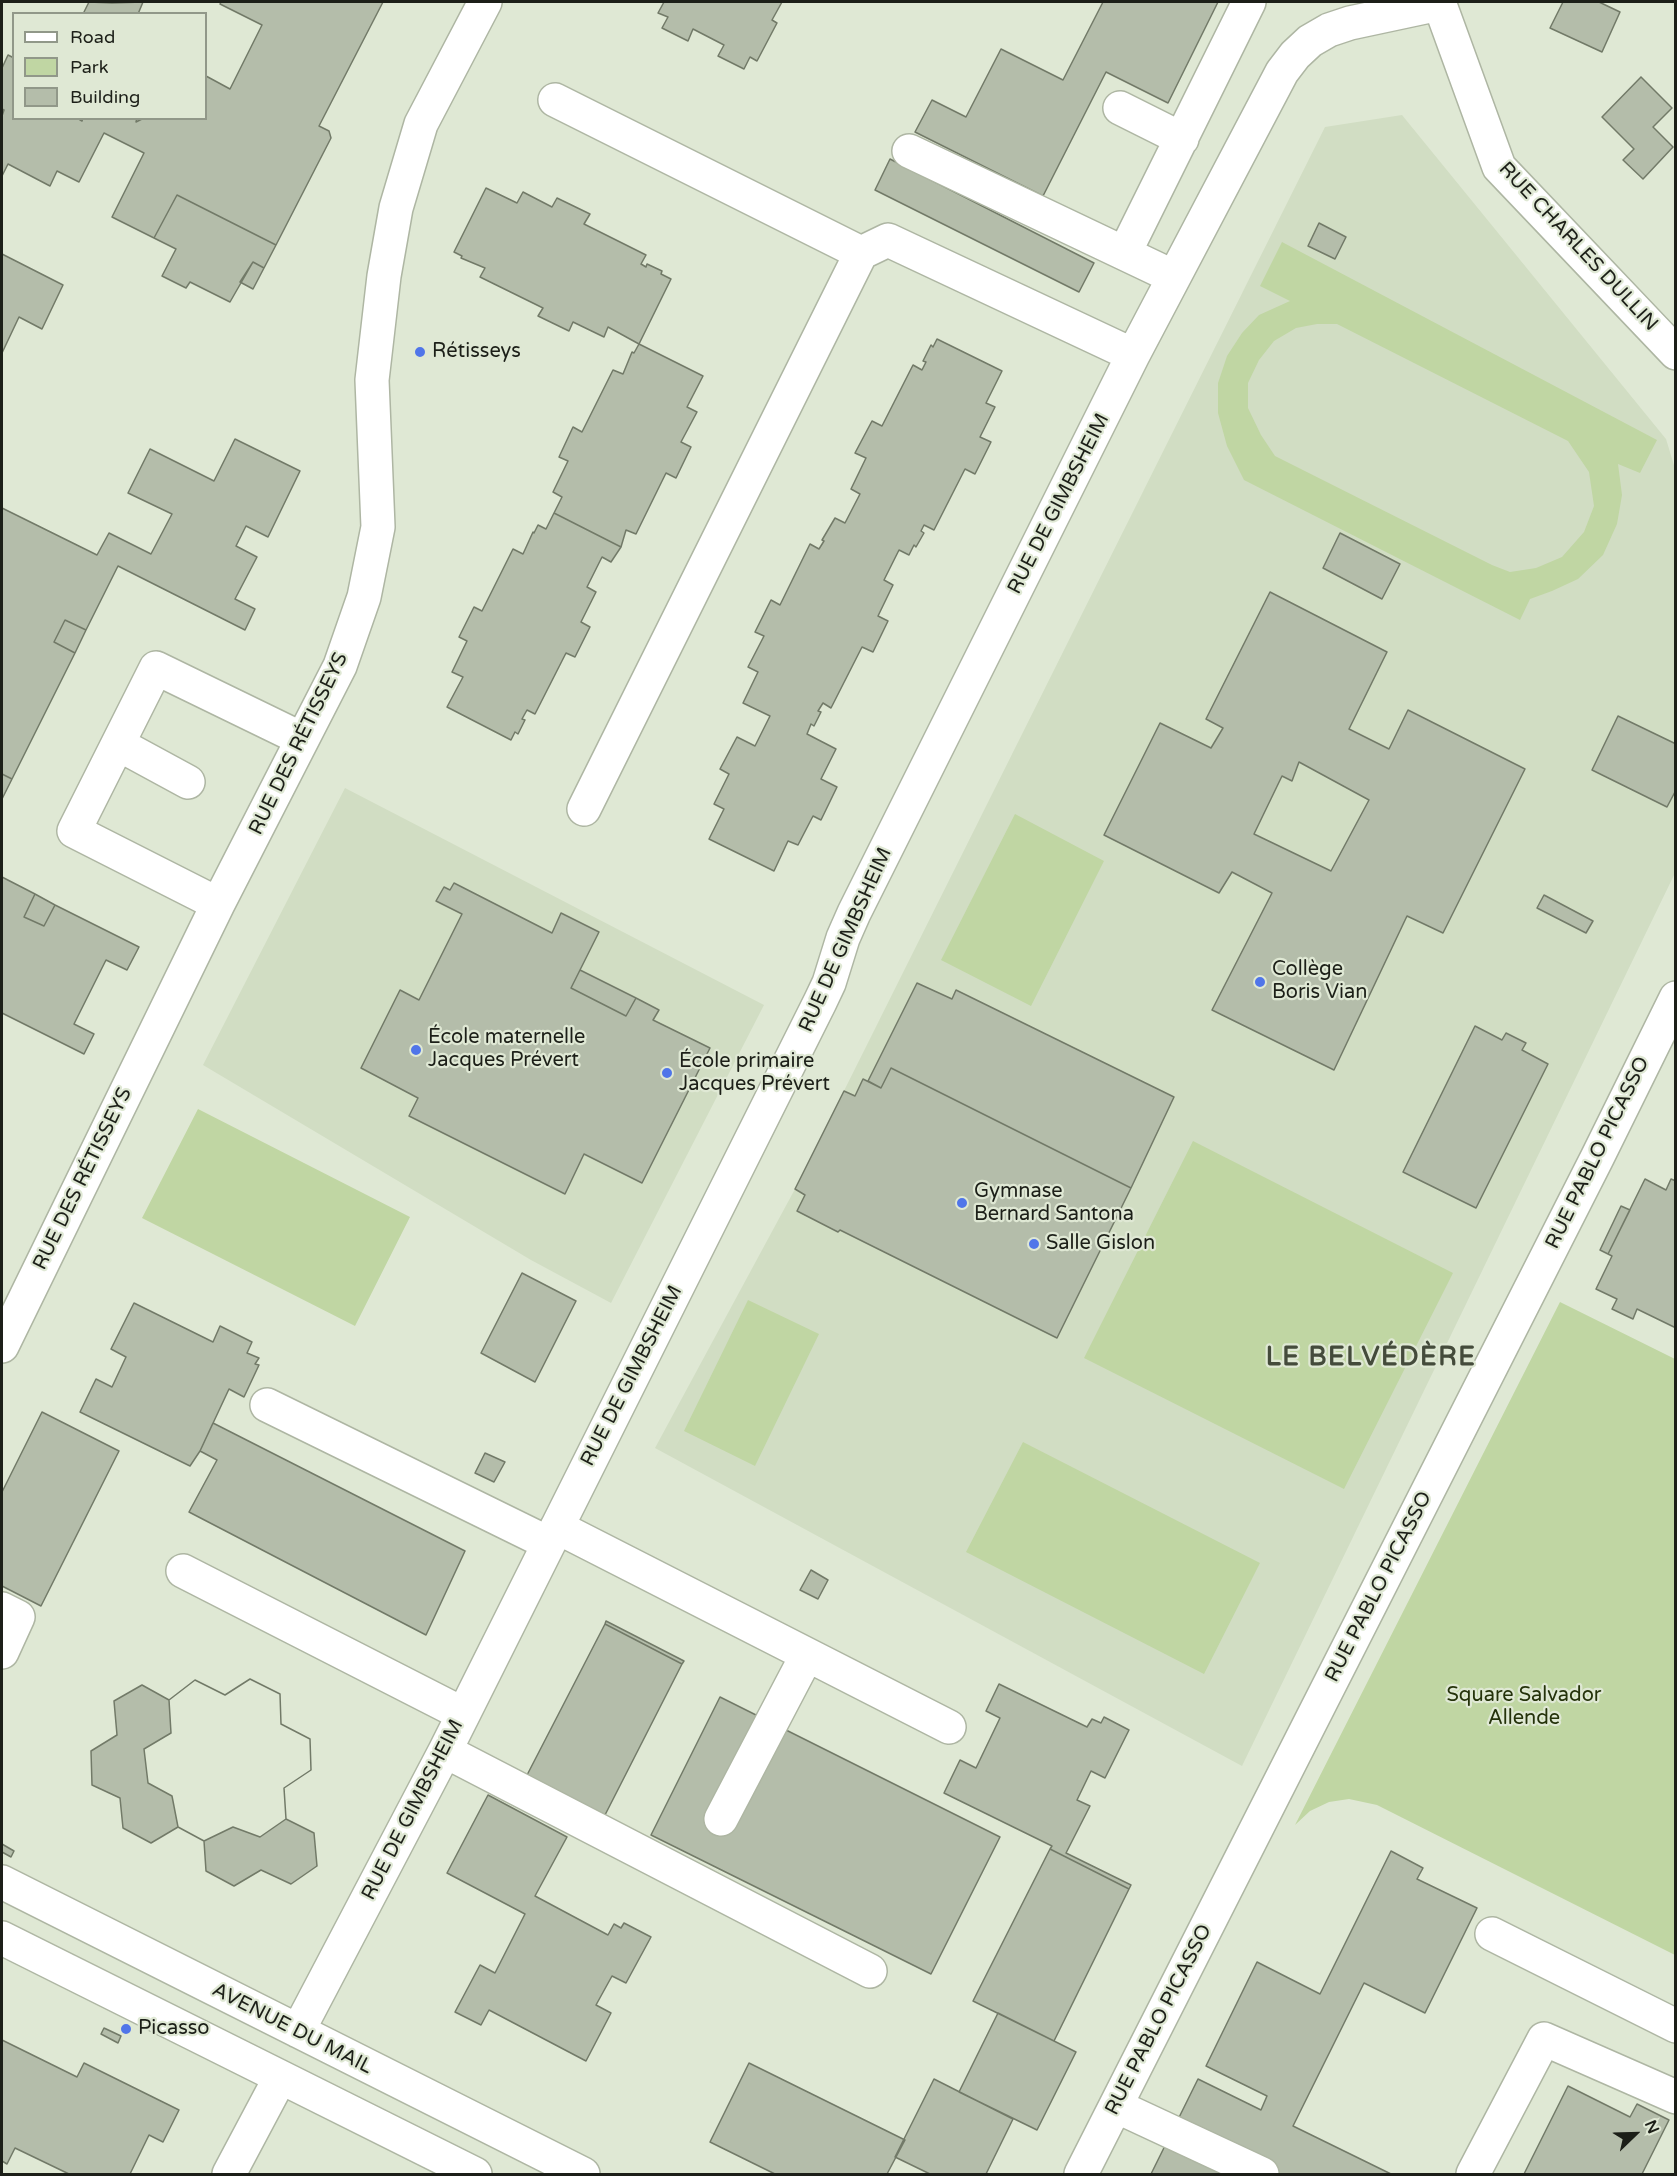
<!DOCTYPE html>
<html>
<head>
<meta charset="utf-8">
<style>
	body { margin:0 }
	#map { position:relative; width:1677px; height:2176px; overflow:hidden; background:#dfe8d4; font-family:"Varela Round",sans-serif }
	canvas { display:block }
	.frame { position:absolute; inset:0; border:3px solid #1c1f18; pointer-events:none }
	.legend { position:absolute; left:12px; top:12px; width:195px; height:108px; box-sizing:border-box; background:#dfe8d4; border:2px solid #919889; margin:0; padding:8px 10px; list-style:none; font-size:18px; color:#1c1f18 }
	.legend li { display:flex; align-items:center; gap:12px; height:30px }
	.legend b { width:30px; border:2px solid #919889 }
	.north { position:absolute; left:1605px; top:2104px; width:60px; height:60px; -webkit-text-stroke:4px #dfe8d4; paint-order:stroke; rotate:67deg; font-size:16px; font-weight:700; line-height:24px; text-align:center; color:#1c1f18 }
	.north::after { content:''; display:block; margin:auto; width:21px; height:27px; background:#1c1f18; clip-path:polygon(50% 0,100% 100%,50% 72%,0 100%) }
</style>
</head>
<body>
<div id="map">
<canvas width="1677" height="2176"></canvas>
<div class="frame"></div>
<ul class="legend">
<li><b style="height:8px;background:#fff"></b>Road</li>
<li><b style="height:16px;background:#c0d6a3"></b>Park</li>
<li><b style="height:16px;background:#b4bdaa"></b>Building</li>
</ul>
<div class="north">N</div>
</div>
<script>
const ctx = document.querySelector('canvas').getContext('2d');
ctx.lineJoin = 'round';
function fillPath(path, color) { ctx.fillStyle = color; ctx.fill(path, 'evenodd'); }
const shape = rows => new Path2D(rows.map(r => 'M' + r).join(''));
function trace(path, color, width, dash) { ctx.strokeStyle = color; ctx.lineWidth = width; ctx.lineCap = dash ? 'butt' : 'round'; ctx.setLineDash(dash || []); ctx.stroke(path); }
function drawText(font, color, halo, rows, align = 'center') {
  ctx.font = font + ' "Varela Round",sans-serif'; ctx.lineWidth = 4.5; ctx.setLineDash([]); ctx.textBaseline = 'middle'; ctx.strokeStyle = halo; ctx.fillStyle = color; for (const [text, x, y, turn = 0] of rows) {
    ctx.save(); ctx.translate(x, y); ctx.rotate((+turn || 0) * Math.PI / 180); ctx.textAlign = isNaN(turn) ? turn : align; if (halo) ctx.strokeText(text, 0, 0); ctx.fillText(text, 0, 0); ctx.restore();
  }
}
const built = shape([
	[1402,115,1666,439,1676,472,1675,873,1242,1766,655,1448,795,1189,1325,127],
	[345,788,764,1005,611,1303,531,1260,203,1065]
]);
const green = shape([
	[1282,242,1657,440,1640,473,1618,464,1622,495,1617,524,1603,555,1578,579,1552,591,1530,599,1520,620,1244,480,1227,446,1218,413,1218,383,1227,356,1242,333,1259,315,1290,301,1260,286],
	[1317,324,1337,324,1568,441,1589,472,1594,506,1584,532,1562,557,1536,568,1510,572,1492,565,1275,456,1261,435,1248,408,1248,383,1259,360,1274,341,1296,328],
	[1015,814,1104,861,1031,1006,941,960],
	[198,1109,410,1217,355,1326,142,1218],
	[1193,1141,1453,1273,1344,1489,1084,1358],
	[748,1300,819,1334,755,1466,684,1431],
	[1560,1302,1675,1359,1675,1955,1377,1805,1349,1799,1329,1802,1310,1811,1295,1825],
	[1023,1442,1260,1563,1204,1674,966,1552]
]);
const building = shape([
	[89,2,112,3,143,2,138,14,83,14,89,2],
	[221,2,383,2,319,126,329,131,331,138,276,245,177,195,154,238,112,217,144,153,104,133,79,182,57,171,50,186,8,164,2,176,2,116,4,110,2,109,2,68,8,55,14,58,14,118,77,118,82,121,83,118,137,118,136,122,144,118,206,118,206,76,230,89,262,25,220,4,221,2],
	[664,2,782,2,772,20,777,23,757,61,750,57,744,69,718,56,724,45,693,29,688,41,662,28,668,17,658,13,664,2],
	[1103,2,1218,2,1168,103,1106,72,1043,196,915,132,932,100,966,117,1001,49,1063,80,1103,2],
	[1563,2,1599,2,1620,12,1602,52,1550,28,1563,2],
	[1641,77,1672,108,1653,127,1673,147,1643,179,1623,160,1634,149,1602,117,1641,77],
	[890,159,1094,263,1079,292,875,190,890,159],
	[486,188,517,203,523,192,552,207,557,198,590,214,584,224,646,255,641,264,646,267,647,264,662,271,661,274,671,279,639,344,608,327,604,337,573,322,569,331,538,316,543,308,480,277,485,268,461,258,462,256,454,252,486,188],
	[177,195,276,245,264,268,253,262,230,302,190,282,186,288,162,276,176,249,154,238,177,195],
	[1319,223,1346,237,1335,259,1308,246,1319,223],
	[2,254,63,285,42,329,19,317,2,353,2,254],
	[253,262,264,268,253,289,240,282,253,262],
	[937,339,1002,371,986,403,995,407,980,437,991,442,975,474,965,469,934,530,924,525,921,531,924,533,916,547,914,545,909,555,899,550,884,580,893,585,878,616,888,621,873,652,862,647,831,708,823,703,818,711,821,712,814,726,811,724,807,734,836,749,821,779,837,787,821,820,813,816,798,845,788,841,774,871,709,839,724,809,714,804,729,774,720,769,737,737,755,746,770,716,743,703,758,672,748,667,764,636,755,632,771,600,780,605,810,544,819,549,824,541,822,540,835,518,845,523,860,494,851,489,866,458,855,453,872,421,882,426,913,365,922,370,926,362,923,361,931,345,933,347,937,339],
	[639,344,703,376,687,407,697,412,681,442,691,447,676,478,666,473,636,534,626,530,621,547,554,513,562,497,553,492,568,461,559,457,573,427,582,432,613,370,623,374,632,352,634,353,639,344],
	[235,439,300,471,268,537,246,526,236,546,257,557,235,599,255,609,245,630,118,566,86,630,65,620,54,642,75,653,12,779,2,774,2,508,97,555,109,533,151,554,172,514,128,493,150,449,214,481,235,439],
	[554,513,621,547,611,562,602,557,587,587,596,592,581,622,590,627,575,657,566,653,535,714,527,710,522,719,525,720,518,734,515,732,511,740,447,707,463,677,452,672,467,641,459,637,474,607,482,611,513,549,523,554,533,532,534,533,538,525,546,529,554,513],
	[1340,533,1400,564,1382,599,1323,568,1340,533],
	[1270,592,1387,652,1349,729,1389,749,1408,710,1525,769,1443,933,1407,916,1334,1070,1212,1010,1272,893,1232,872,1219,893,1104,835,1160,723,1211,748,1223,728,1206,719,1270,592],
	[1299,762,1369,800,1331,871,1254,834,1282,776,1292,781,1299,762],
	[65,620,86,630,75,653,54,642,65,620],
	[1618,716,1676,744,1676,790,1667,807,1592,770,1618,716],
	[2,774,12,779,2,799,2,774],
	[2,877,35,894,24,917,44,926,55,905,139,947,127,970,106,960,74,1024,94,1034,84,1054,2,1013,2,877],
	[454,883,552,933,561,913,599,932,571,988,626,1016,636,998,659,1010,653,1020,710,1048,642,1183,584,1154,565,1194,409,1116,418,1098,361,1068,400,990,419,1000,462,914,436,901,444,887,450,890,454,883],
	[35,894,55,905,44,926,24,917,35,894],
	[1544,895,1593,921,1586,933,1537,908,1544,895],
	[580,970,636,998,626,1016,571,988,580,970],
	[917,983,952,999,956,990,1174,1097,1131,1188,891,1068,881,1088,868,1081,917,983],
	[1475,1026,1502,1040,1506,1033,1526,1043,1522,1050,1548,1064,1476,1208,1403,1172,1475,1026],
	[891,1068,1131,1188,1057,1338,840,1230,838,1232,797,1211,805,1195,795,1189,844,1091,855,1096,863,1079,881,1088,891,1068],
	[1645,1179,1666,1190,1671,1179,1676,1181,1676,1328,1637,1309,1633,1319,1612,1309,1617,1299,1596,1289,1612,1256,1608,1254,1645,1179],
	[1621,1206,1630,1210,1608,1254,1600,1250,1621,1206],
	[522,1273,576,1301,535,1382,481,1353,522,1273],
	[134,1303,213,1342,220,1326,252,1342,247,1353,259,1358,255,1364,259,1365,244,1397,229,1389,200,1451,190,1466,80,1412,96,1379,112,1387,126,1357,111,1349,134,1303],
	[42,1412,119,1451,41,1606,2,1586,2,1492,42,1412],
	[213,1423,465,1551,426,1635,189,1512,217,1460,200,1451,213,1423],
	[485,1453,505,1462,494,1482,475,1473,485,1453],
	[811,1570,828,1580,818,1599,800,1590,811,1570],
	[606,1621,684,1661,682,1664,605,1624,606,1621],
	[605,1624,682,1664,605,1815,526,1777,605,1624],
	[250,1679,280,1694,281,1724,310,1739,311,1770,284,1788,286,1819,314,1833,317,1866,291,1884,261,1870,234,1886,206,1871,204,1841,178,1827,151,1843,123,1828,120,1798,92,1785,91,1751,117,1735,114,1701,142,1685,169,1700,195,1680,225,1695,250,1679],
	[250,1679,280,1694,281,1724,310,1739,311,1770,284,1788,286,1819,260,1837,233,1827,204,1841,178,1827,172,1796,148,1783,144,1749,171,1733,169,1700,195,1680,225,1695,250,1679],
	[999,1684,1087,1727,1092,1719,1101,1723,1104,1717,1129,1730,1105,1778,1091,1771,1077,1800,1090,1806,1066,1853,1131,1885,1129,1889,1050,1849,1052,1846,944,1793,960,1760,976,1768,1000,1718,986,1711,999,1684],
	[720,1697,1000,1837,931,1974,651,1835,720,1697],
	[488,1795,567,1837,535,1896,608,1935,614,1924,621,1928,624,1923,651,1937,626,1983,612,1976,596,2005,611,2013,586,2061,489,2010,481,2025,455,2012,480,1965,495,1973,525,1914,447,1873,488,1795],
	[2,1844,14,1851,11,1857,2,1852,2,1844],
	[1050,1849,1129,1889,1054,2041,973,2001,1050,1849],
	[1391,1851,1423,1868,1417,1879,1477,1908,1425,2013,1364,1983,1293,2126,1391,2174,1151,2174,1198,2079,1261,2110,1267,2096,1206,2066,1257,1962,1320,1994,1391,1851],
	[998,2013,1076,2052,1037,2130,959,2092,998,2013],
	[104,2028,121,2036,118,2043,101,2034,104,2028],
	[2,2040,77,2077,84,2063,179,2110,163,2142,149,2135,130,2174,69,2174,15,2148,7,2164,2,2161,2,2040],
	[749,2063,905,2140,887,2174,775,2174,710,2142,749,2063],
	[934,2079,1013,2119,986,2174,930,2174,895,2157,934,2079],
	[1568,2086,1630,2117,1637,2104,1669,2120,1642,2174,1524,2174,1568,2086]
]);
const minor = shape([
	[1439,2,1499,167,1676,353],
	[555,100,861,253,888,240,1133,355],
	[1120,108,1182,139],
	[909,151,1174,277],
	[1125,252,1249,2],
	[118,744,188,782],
	[584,809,861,253],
	[218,904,74,831,156,668,302,739],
	[2,1346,218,904,340,666,364,597,378,527,372,380,384,276,396,208,421,124,485,2],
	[267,1405,548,1543],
	[557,1527,949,1727],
	[183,1571,463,1714],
	[2,1609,18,1617,2,1652],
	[445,1751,870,1971],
	[721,1819,807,1655],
	[2,1882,583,2174],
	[1492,1934,1676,2026],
	[2,1938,475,2174],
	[298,2031,445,1751,820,1002,829,983,843,938,854,913,1133,355,1282,72,1295,55,1310,41,1329,30,1350,23,1439,4],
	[1116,2106,1262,2174],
	[229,2174,280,2078],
	[1081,2174,1597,1158,1676,998],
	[1473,2174,1544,2039,1676,2097]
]);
const markers = [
	[420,352,6,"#5075e9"],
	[1260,982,6,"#5075e9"],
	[416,1050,6,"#5075e9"],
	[667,1073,6,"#5075e9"],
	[962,1203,6,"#5075e9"],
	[1034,1244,6,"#5075e9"],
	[126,2029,6,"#5075e9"]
];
const streetNames = [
	["RUE CHARLES DULLIN",1578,247,47],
	["RUE DE GIMBSHEIM",1059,504,-63],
	["RUE DES RÉTISSEYS",299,744,-64],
	["RUE DE GIMBSHEIM",846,940,-66],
	["RUE PABLO PICASSO",1598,1153,-64],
	["RUE DES RÉTISSEYS",83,1179,-64],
	["RUE DE GIMBSHEIM",632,1376,-63],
	["RUE PABLO PICASSO",1379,1587,-63],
	["RUE DE GIMBSHEIM",413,1810,-63],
	["RUE PABLO PICASSO",1159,2020,-63],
	["AVENUE DU MAIL",292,2029,27]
];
const poiNames = [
	["Rétisseys",432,352],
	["Collège",1272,970],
	["Boris Vian",1272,993],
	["École maternelle",428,1038],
	["Jacques Prévert",428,1061],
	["École primaire",679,1062],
	["Jacques Prévert",679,1085],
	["Gymnase",974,1192],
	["Bernard Santona",974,1215],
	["Salle Gislon",1046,1244],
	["Picasso",138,2029]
];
const parkNames = [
	["Square Salvador",1524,1696],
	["Allende",1524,1719]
];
const districtNames = [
	["LE BELVÉDÈRE",1371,1358]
];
fillPath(built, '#d1ddc3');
fillPath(green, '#c0d6a3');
fillPath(building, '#b4bdaa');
trace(building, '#727a68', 1.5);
trace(minor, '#aeb6a3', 36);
trace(minor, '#fff', 33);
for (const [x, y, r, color] of markers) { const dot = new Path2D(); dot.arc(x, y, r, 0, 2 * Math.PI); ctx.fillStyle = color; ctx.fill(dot); trace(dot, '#dfe8d4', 2); }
drawText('20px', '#1c1f18', '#dfe8d4', streetNames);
drawText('20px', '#1c1f18', '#dfe8d4', poiNames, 'left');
drawText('20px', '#24320a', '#dfe8d4', parkNames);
ctx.letterSpacing = '1.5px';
drawText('bold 26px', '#444b3b', '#dfe8d4', districtNames);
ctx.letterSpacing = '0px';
</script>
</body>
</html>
